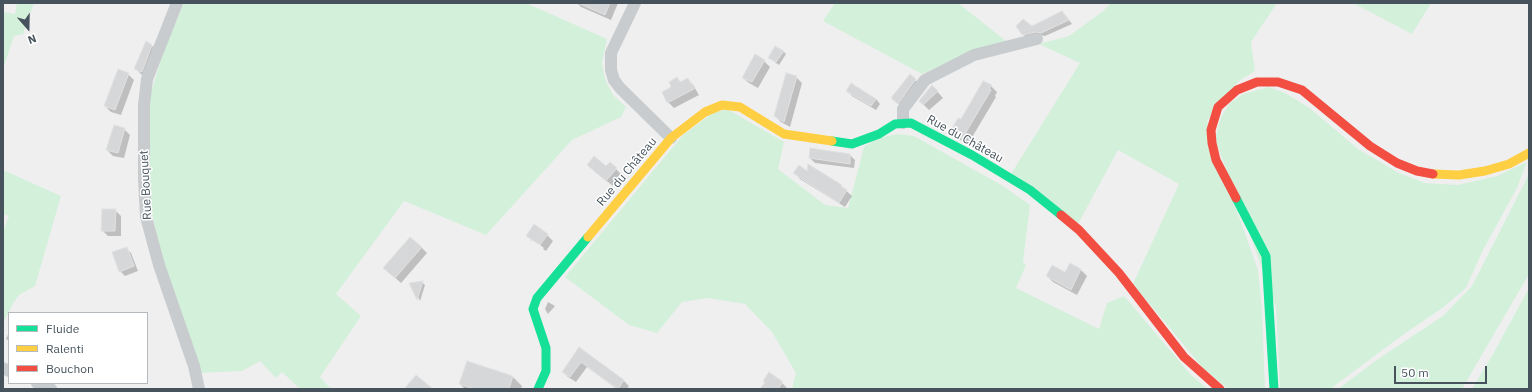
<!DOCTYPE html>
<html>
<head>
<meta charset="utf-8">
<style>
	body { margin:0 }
	#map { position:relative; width:1532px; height:392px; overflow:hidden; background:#f0efef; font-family:"IBM Plex Sans",sans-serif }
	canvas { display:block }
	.frame { position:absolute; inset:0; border:4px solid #46535c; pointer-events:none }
	.legend { position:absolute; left:8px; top:312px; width:140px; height:72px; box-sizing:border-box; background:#fff; border:1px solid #b5babe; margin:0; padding:5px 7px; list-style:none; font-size:12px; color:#46535c }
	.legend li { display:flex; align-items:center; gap:8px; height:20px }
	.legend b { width:20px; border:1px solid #b5babe }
	.north { position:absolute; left:8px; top:8px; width:40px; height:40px; -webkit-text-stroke:3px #fff; paint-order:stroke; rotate:160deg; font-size:11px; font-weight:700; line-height:16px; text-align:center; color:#46535c }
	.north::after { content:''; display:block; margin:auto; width:14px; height:18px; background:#46535c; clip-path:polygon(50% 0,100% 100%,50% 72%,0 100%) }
	.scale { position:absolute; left:1394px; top:366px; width:93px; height:18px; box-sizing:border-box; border:2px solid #46535c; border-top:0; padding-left:5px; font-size:12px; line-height:14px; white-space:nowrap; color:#46535c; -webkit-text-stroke:3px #fff; paint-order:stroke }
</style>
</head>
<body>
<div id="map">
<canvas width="1532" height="392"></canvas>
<div class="frame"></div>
<ul class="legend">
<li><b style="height:5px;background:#16e098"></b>Fluide</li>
<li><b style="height:5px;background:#ffcf43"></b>Ralenti</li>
<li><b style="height:5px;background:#f24e42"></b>Bouchon</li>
</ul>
<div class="north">N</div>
<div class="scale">50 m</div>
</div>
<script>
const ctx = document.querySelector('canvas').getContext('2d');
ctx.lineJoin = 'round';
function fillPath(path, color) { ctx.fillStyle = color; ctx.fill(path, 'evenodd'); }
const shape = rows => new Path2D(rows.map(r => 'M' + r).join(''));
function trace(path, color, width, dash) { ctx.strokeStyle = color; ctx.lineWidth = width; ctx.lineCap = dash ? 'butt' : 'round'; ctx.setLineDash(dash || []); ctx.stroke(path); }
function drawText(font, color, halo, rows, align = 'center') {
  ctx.font = font + ' "IBM Plex Sans",sans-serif'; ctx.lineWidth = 3; ctx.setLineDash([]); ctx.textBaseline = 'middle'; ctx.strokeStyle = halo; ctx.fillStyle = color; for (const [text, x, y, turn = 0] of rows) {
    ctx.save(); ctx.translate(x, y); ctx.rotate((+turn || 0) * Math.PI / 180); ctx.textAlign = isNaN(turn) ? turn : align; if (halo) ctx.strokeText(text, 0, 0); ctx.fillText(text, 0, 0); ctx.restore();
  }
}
const green = shape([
	[17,3,34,3,23,34,14,36,3,69,3,12,15,14],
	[184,3,526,3,607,39,602,63,605,79,613,95,626,107,621,117,572,140,486,235,404,201,336,294,361,316,320,377,331,389,300,389,282,372,276,378,260,361,242,371,199,373,171,289,158,241,151,208,147,121,151,92,164,50],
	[835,3,958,3,1006,41,969,54,922,74,823,21],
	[1111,3,1277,3,1251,42,1255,71,1239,81,1207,121,1237,211,1258,270,1262,310,1265,389,1228,389,1202,367,1133,284,1179,184,1118,150,1078,224,1011,174,1080,63,1039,44,1069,36,1102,12],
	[1353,3,1431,3,1412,34],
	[1269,87,1285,93,1308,107,1358,149,1399,173,1425,183,1458,185,1497,176,1527,162,1517,188,1482,252,1466,288,1441,309,1404,334,1330,389,1280,389,1276,307,1215,139,1221,117,1229,104,1243,94],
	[727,109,784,142,778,169,825,205,848,208,864,147,878,138,898,134,914,136,1003,186,1030,205,1023,262,1026,265,1016,288,1099,329,1107,303,1124,296,1191,375,1208,389,792,389,796,373,772,332,745,304,708,298,682,302,657,333,629,325,565,277,682,136,711,114],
	[3,170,61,196,35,286,19,295,14,302,3,323,3,232,9,216,3,214],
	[1529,174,1529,274,1462,389,1338,389,1378,359,1443,316,1472,286],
	[1529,288,1529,389,1472,389,1493,354]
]);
const shadow = shape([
	[577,3,618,3,611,20,581,7],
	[1066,16,1072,24,1045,36,1040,35,1027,38,1023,34,1032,27],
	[147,42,158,51,148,77,142,75,136,69],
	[783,51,786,54,779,65,769,58],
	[764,61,770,67,758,88,749,83,743,78],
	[128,74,134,80,121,115,111,112,105,106],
	[910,76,922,86,904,109,892,98],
	[796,77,802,83,790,127,781,122,775,116],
	[677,79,681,83,688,79,693,85,699,95,674,108,668,102],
	[932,86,943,98,929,110,920,101],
	[991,86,997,92,995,96,996,97,968,144,957,138,951,132],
	[848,91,876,99,880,104,876,110,852,96],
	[124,129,130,135,124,158,113,156,107,150],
	[850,155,855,160,854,168,815,163,810,158],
	[610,163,622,175,613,186,594,171,606,167],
	[795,173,808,173,841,186,852,196,845,207,800,179],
	[115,210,121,216,121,236,108,236,102,230],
	[527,235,547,235,553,241,546,251,543,249,544,248,532,239,532,241],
	[421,247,427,253,401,283,384,268],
	[126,248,131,253,138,271,125,276,120,271],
	[1070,264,1081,270,1087,276,1077,295,1053,282,1047,276,1066,273],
	[422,282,425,285,420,301,411,284],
	[548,302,555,306,548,314,545,309],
	[9,332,9,341,6,339],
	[580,348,624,381,629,386,627,389,617,389,587,367,576,382,568,377,563,372],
	[467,362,513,377,522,386,521,389,477,389,469,386,470,389,465,389,460,384],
	[766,383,782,383,788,389,761,389]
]);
const building = shape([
	[578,3,610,3,605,15,578,3],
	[1062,11,1069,20,1041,33,1036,32,1022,35,1016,26,1023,19,1032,26,1062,11],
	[146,41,152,45,142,72,134,69,146,41],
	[775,46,784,51,776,62,768,58,775,46],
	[755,54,765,60,752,82,742,78,755,54],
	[118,69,129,73,115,110,104,106,118,69],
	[786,73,797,76,784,122,774,116,786,73],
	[910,74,916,79,898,104,891,98,910,74],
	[677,77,680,82,688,78,694,89,667,103,662,92,671,87,669,82,677,77],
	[983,81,992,85,989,89,991,90,962,139,950,132,958,118,961,119,983,81],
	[851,83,876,99,871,106,846,91,851,83],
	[932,85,938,91,923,105,919,101,932,85],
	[114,125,125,128,118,153,106,150,114,125],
	[810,148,850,154,850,164,809,158,810,148],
	[594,156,606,166,610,162,617,168,606,181,587,165,594,156],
	[808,164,842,185,841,186,847,190,839,203,793,173,799,165,807,171,808,164],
	[102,209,116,209,115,231,101,231,102,209],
	[534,224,548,234,540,245,526,236,534,224],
	[410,237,422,247,395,278,383,268,410,237],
	[127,247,134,266,119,272,112,252,127,247],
	[1070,263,1081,269,1071,290,1046,276,1052,265,1065,272,1070,263],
	[423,281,417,300,409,283,423,281],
	[579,347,624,380,618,389,581,362,570,377,562,372,579,347],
	[467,361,513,376,509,389,474,389,459,384,467,361],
	[769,372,783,382,778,389,760,389,765,382,763,381,769,372],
	[416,375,433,389,404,389,416,375]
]);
const street = shape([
	[177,3,147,79,144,105,144,179,146,217,159,265,194,366,199,389],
	[635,3,611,53,611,70,614,80,620,88,671,138],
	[903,123,903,109,925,80,974,55,1037,39],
	[3,368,9,371],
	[37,383,51,389]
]);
const fast = shape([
	[832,141,852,144,879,134,895,124,911,123,972,155,1030,190,1061,215],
	[1236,198,1266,256,1274,389],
	[538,389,546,371,546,348,533,309,537,298,588,237]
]);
const slow = shape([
	[1433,174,1459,175,1485,171,1509,164,1529,153],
	[588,237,671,138,705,112,722,105,740,107,784,134,832,141]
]);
const jam = shape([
	[1236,198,1216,160,1212,143,1211,130,1218,107,1237,90,1257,82,1278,82,1302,90,1370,146,1397,163,1417,171,1433,174],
	[1061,215,1079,230,1119,273,1184,357,1220,389]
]);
const streetNames = [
	["Rue du Château",965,139,29],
	["Rue du Château",627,172,-50],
	["Rue Bouquet",146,185,-93]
];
fillPath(green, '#d3f0db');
fillPath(shadow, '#0003');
fillPath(building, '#d6d7d8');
trace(building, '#e1e1e2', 1);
trace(street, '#c9ccce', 12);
trace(fast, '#16e098', 9);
trace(slow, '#ffcf43', 9);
trace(jam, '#f24e42', 9);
drawText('12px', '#46535c', '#fff', streetNames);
</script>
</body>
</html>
